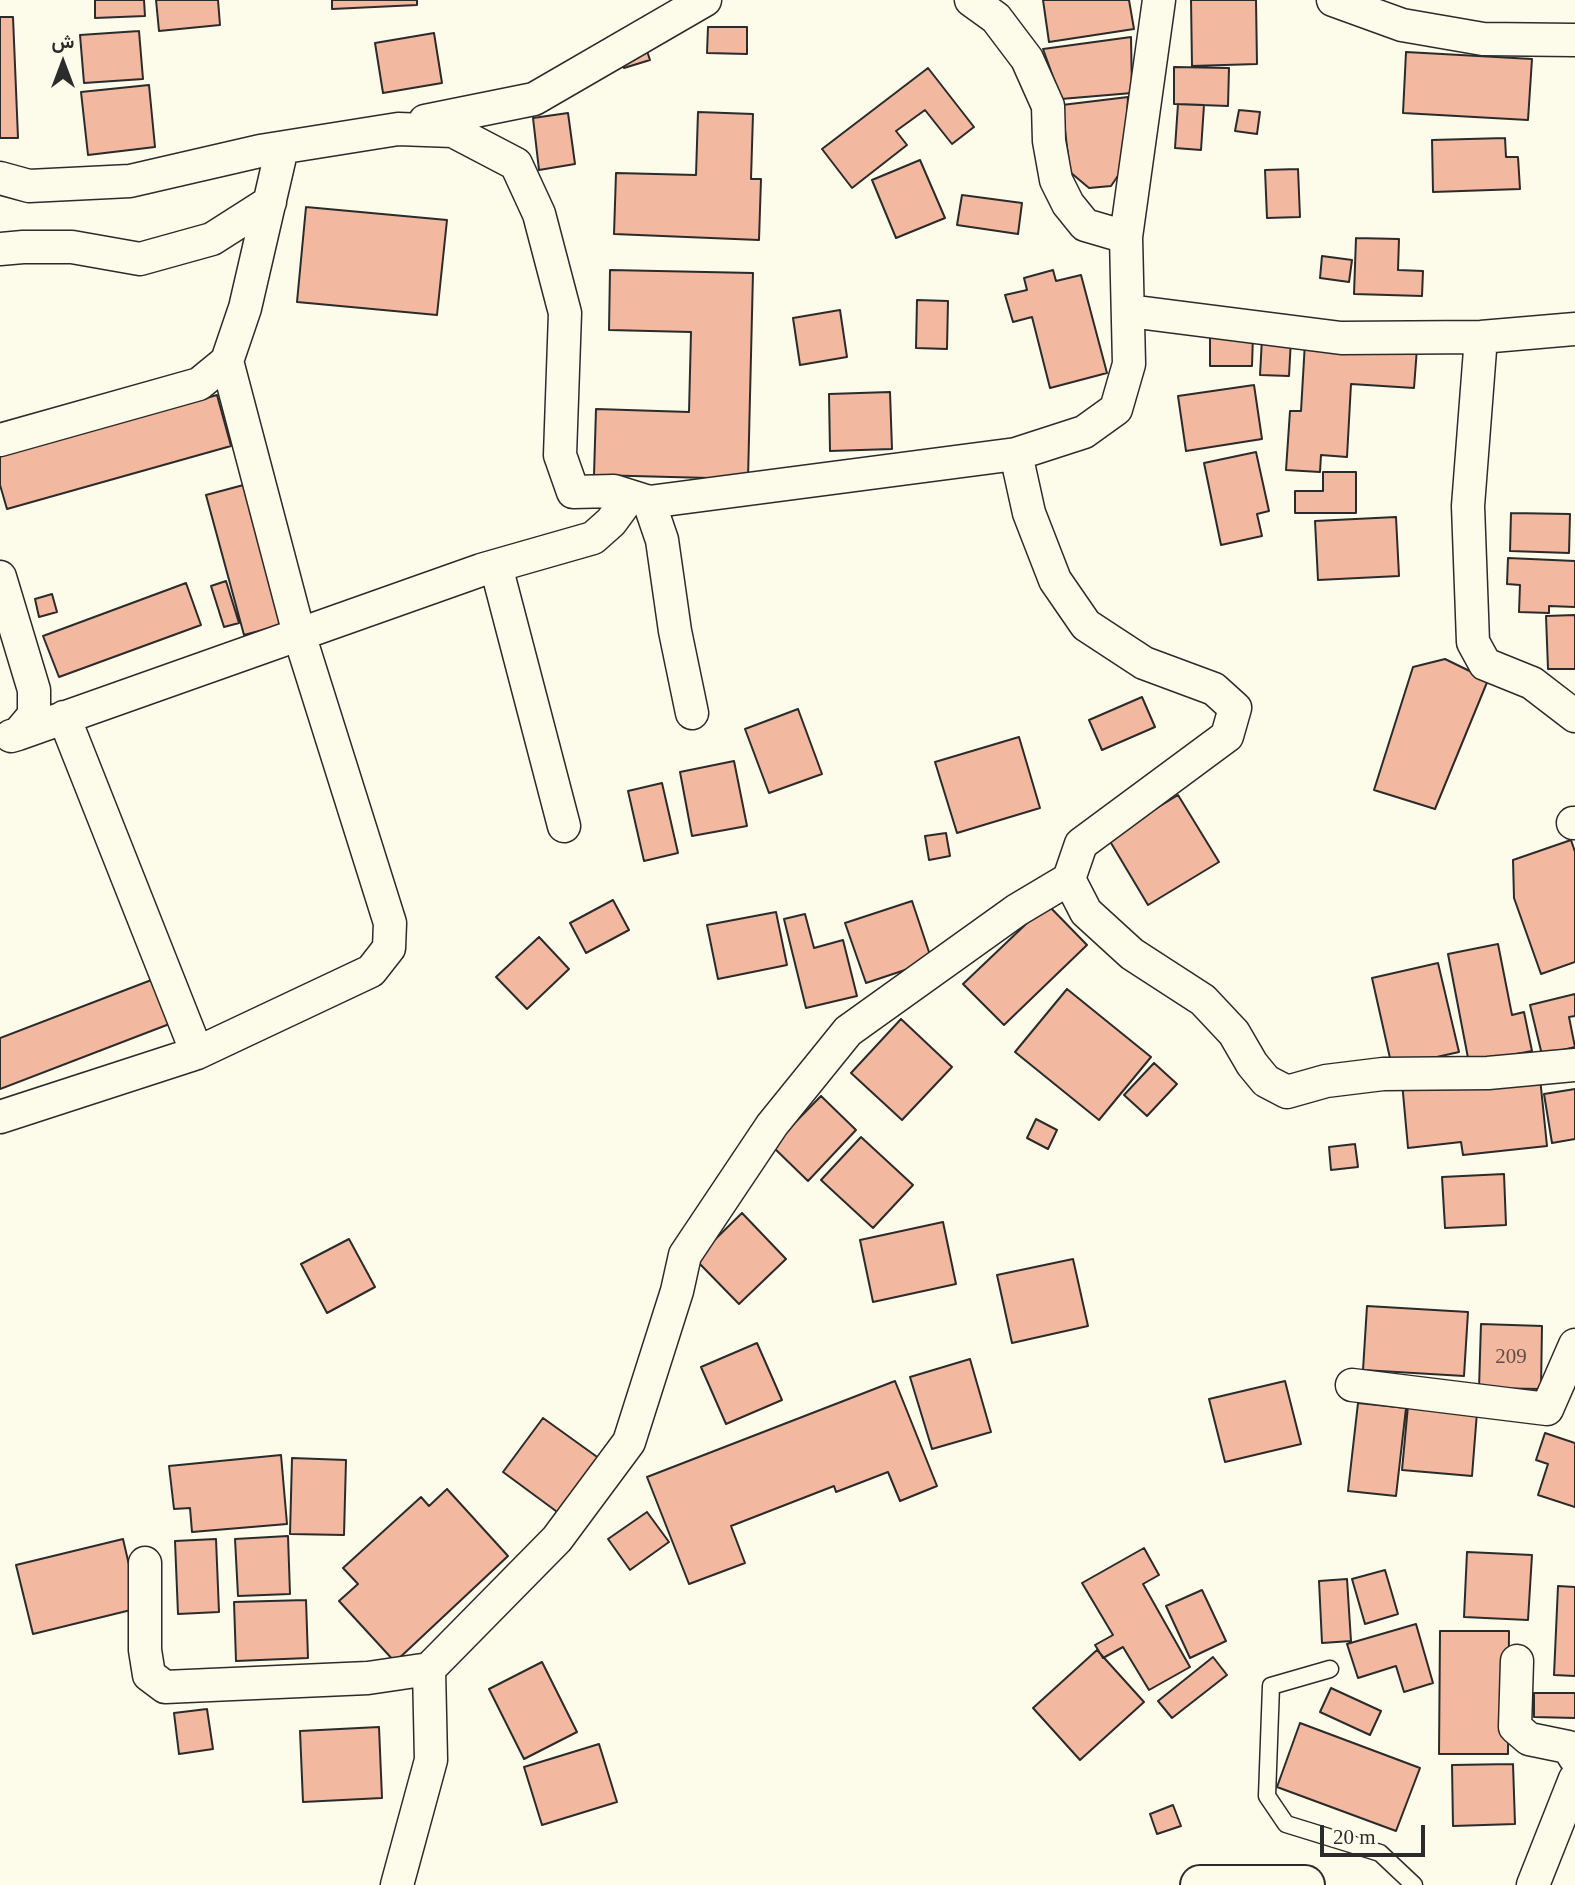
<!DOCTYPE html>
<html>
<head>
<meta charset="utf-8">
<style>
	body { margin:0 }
	#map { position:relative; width:1575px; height:1885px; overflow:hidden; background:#fdfbea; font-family:"Times New Roman",Vazirmatn,serif }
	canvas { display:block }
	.north { position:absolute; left:28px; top:28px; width:70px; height:70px; -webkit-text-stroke:5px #fdfbea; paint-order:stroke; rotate:0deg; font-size:19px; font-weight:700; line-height:28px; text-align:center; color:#2b2b2b }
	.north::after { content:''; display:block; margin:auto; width:24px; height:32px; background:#2b2b2b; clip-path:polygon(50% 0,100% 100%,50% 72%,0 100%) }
	.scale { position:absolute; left:1320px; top:1825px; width:105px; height:32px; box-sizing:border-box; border:4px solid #2b2b2b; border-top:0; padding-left:9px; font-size:21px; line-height:24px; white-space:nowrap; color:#2b2b2b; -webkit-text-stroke:5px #fdfbea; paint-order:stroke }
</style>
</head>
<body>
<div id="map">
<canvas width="1575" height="1885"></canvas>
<div class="north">ش</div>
<div class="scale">20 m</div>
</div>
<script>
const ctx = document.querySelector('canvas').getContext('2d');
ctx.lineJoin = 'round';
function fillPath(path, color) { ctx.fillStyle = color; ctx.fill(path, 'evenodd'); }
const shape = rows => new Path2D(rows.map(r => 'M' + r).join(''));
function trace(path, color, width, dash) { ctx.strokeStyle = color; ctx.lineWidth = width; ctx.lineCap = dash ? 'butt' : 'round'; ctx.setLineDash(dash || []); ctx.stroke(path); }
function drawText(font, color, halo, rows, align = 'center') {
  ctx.font = font + ' "Times New Roman",serif'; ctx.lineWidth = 5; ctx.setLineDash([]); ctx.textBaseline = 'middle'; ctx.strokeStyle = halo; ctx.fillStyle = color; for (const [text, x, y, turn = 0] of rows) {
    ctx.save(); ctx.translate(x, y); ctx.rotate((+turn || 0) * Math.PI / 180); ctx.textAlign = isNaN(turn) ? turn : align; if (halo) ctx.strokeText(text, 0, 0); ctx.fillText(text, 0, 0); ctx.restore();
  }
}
const building = shape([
	[95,0,144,0,145,16,95,18,95,0],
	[156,0,218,0,220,25,159,31,156,0],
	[332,0,417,0,417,5,332,9,332,0],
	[1043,0,1129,0,1134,29,1049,42,1043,0],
	[1191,0,1256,0,1257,64,1192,66,1191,0],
	[0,17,13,17,18,138,0,138,0,17],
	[708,27,747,27,747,54,707,53,708,27],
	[139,31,143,79,84,83,80,35,139,31],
	[434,33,442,83,383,93,375,43,434,33],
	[1131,37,1132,93,1061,99,1043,49,1131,37],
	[644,42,650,60,624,68,618,50,644,42],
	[1406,52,1532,59,1528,120,1403,113,1406,52],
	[1174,67,1229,68,1228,106,1174,104,1174,67],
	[928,68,974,127,952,144,925,110,896,131,907,145,852,188,822,149,928,68],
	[149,85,155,147,88,155,81,92,149,85],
	[1128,97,1124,167,1111,186,1089,188,1070,172,1062,105,1128,97],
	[1178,104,1204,105,1201,150,1175,148,1178,104],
	[1239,110,1260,112,1257,134,1235,131,1239,110],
	[698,112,753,114,751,179,761,179,759,240,614,234,616,173,696,175,698,112],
	[568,113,575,164,539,170,533,118,568,113],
	[1505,138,1506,157,1518,157,1520,189,1433,192,1432,140,1505,138],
	[920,160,945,218,896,238,872,180,920,160],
	[1298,169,1300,217,1267,218,1265,170,1298,169],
	[962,195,1022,203,1018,234,957,225,962,195],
	[306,207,447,220,437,315,297,302,306,207],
	[1356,238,1399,239,1398,270,1423,271,1422,296,1354,294,1356,238],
	[1322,256,1352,260,1349,282,1320,278,1322,256],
	[610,270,753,273,748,479,594,475,596,409,689,412,691,332,609,330,610,270],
	[1053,270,1056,281,1081,275,1107,373,1050,388,1032,317,1013,322,1005,295,1027,290,1024,278,1053,270],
	[917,300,948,301,947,349,916,348,917,300],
	[840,310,847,357,800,365,793,318,840,310],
	[1210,334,1253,335,1252,366,1210,366,1210,334],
	[1262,338,1291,339,1289,376,1260,375,1262,338],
	[1305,342,1417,348,1414,388,1351,384,1347,457,1321,455,1320,472,1286,470,1290,411,1301,411,1305,342],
	[1254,385,1262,439,1186,451,1178,396,1254,385],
	[890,392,892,449,830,451,829,394,890,392],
	[217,395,231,446,7,509,0,485,0,456,217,395],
	[1256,452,1269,511,1257,514,1262,536,1221,545,1204,463,1256,452],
	[1323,472,1356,472,1356,513,1295,513,1295,491,1323,491,1323,472],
	[251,483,289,623,244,635,206,495,251,483],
	[1511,513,1570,514,1569,553,1510,551,1511,513],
	[1396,517,1399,576,1318,580,1315,521,1396,517],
	[1508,558,1575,561,1575,607,1549,606,1549,613,1519,612,1520,585,1507,584,1508,558],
	[226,581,239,623,224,627,211,586,226,581],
	[186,583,201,625,59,677,43,636,186,583],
	[52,594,57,612,39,617,35,599,52,594],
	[1575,615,1575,669,1548,669,1546,616,1575,615],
	[1445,659,1488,680,1435,809,1374,790,1413,667,1445,659],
	[1142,697,1155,727,1102,750,1089,720,1142,697],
	[798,709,822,774,769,793,745,729,798,709],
	[1019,737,1040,808,957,833,935,762,1019,737],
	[734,761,747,826,692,836,680,772,734,761],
	[662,783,678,853,644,861,628,791,662,783],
	[1178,795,1219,862,1148,905,1108,838,1178,795],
	[946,833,950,856,929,860,925,836,946,833],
	[1571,840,1575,852,1575,962,1541,974,1514,898,1513,860,1571,840],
	[613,900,629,930,586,953,570,923,613,900],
	[912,901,932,961,866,983,845,923,912,901],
	[1047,904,1087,945,1004,1025,963,984,1047,904],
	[776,912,787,965,718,979,707,925,776,912],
	[805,914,814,948,843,940,857,996,806,1008,784,919,805,914],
	[539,937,569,969,527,1009,496,977,539,937],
	[1498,944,1512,1015,1524,1012,1532,1051,1469,1063,1448,954,1498,944],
	[1438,963,1459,1052,1392,1067,1372,978,1438,963],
	[154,979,172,1023,0,1089,0,1038,154,979],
	[1067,989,1151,1057,1099,1120,1015,1052,1067,989],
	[1575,994,1575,1016,1569,1017,1575,1047,1542,1055,1530,1005,1575,994],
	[901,1019,952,1067,902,1120,851,1073,901,1019],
	[1154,1063,1177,1084,1147,1116,1124,1095,1154,1063],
	[1539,1068,1547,1146,1463,1155,1461,1142,1408,1148,1402,1082,1539,1068],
	[1575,1089,1575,1139,1552,1143,1544,1094,1575,1089],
	[821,1096,856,1130,808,1181,772,1146,821,1096],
	[1036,1119,1057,1130,1048,1149,1027,1138,1036,1119],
	[861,1137,913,1185,873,1228,821,1180,861,1137],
	[1355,1144,1358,1167,1331,1170,1329,1147,1355,1144],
	[1504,1174,1506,1225,1445,1228,1442,1177,1504,1174],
	[742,1213,786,1259,739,1304,695,1259,742,1213],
	[943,1222,956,1284,873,1302,860,1240,943,1222],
	[349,1239,375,1287,327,1313,301,1264,349,1239],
	[1073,1259,1088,1326,1012,1343,997,1275,1073,1259],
	[1367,1306,1468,1312,1464,1376,1363,1370,1367,1306],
	[1481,1324,1542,1326,1541,1389,1479,1388,1481,1324],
	[757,1343,782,1400,726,1424,701,1367,757,1343],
	[970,1359,991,1432,932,1449,910,1377,970,1359],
	[895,1381,937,1486,900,1501,888,1472,836,1492,834,1486,731,1526,745,1563,689,1584,647,1477,895,1381],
	[1285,1381,1301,1444,1225,1462,1209,1399,1285,1381],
	[1358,1403,1406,1408,1396,1496,1348,1491,1358,1403],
	[1408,1406,1477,1412,1472,1476,1402,1470,1408,1406],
	[543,1418,600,1459,560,1514,503,1472,543,1418],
	[1545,1433,1575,1443,1575,1507,1538,1495,1548,1464,1536,1460,1545,1433],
	[281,1455,287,1524,192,1532,190,1508,174,1509,169,1466,281,1455],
	[292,1458,346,1460,344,1535,290,1534,292,1458],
	[447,1489,508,1556,395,1662,339,1601,358,1584,343,1568,421,1497,429,1506,447,1489],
	[647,1512,669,1542,630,1570,608,1539,647,1512],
	[288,1536,290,1594,238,1596,235,1539,288,1536],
	[123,1539,139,1608,33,1634,16,1565,123,1539],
	[216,1539,219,1612,178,1614,175,1541,216,1539],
	[1144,1548,1159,1575,1143,1584,1190,1667,1149,1690,1123,1647,1103,1658,1095,1645,1113,1635,1082,1583,1144,1548],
	[1467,1552,1532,1555,1528,1620,1464,1617,1467,1552],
	[1385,1570,1398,1614,1365,1624,1352,1579,1385,1570],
	[1347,1579,1351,1641,1322,1643,1319,1581,1347,1579],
	[1558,1586,1575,1587,1575,1676,1554,1675,1558,1586],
	[1202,1590,1226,1641,1190,1658,1166,1606,1202,1590],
	[306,1600,308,1658,236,1661,234,1602,306,1600],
	[1416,1624,1433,1683,1404,1692,1396,1666,1358,1678,1347,1644,1416,1624],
	[1440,1631,1509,1631,1508,1754,1439,1754,1440,1631],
	[1097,1650,1144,1702,1080,1760,1033,1708,1097,1650],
	[1213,1657,1227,1675,1172,1718,1158,1701,1213,1657],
	[542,1662,577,1732,524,1759,489,1689,542,1662],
	[1331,1688,1381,1711,1370,1735,1320,1712,1331,1688],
	[1534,1693,1575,1693,1575,1718,1534,1717,1534,1693],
	[207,1709,213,1749,179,1754,174,1713,207,1709],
	[1300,1723,1420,1768,1396,1831,1277,1787,1300,1723],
	[379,1727,382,1798,303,1802,300,1731,379,1727],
	[599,1744,617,1802,542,1825,524,1767,599,1744],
	[1513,1764,1515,1824,1453,1826,1452,1765,1513,1764],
	[1173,1805,1181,1826,1157,1834,1150,1814,1173,1805]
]);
const service = shape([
	[1330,1669,1271,1686,1267,1796,1286,1824,1380,1853,1414,1885]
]);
const minor = shape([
	[971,0,996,18,1027,59,1048,106,1049,141,1056,180,1068,204,1085,225,1126,237],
	[1333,0,1402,25,1483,39,1575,40],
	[425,121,534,99,705,0],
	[0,178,29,186,130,181,260,151,398,129,453,131,516,164,539,214,565,313,560,455,573,492,614,491,649,502,1016,454,1084,432,1116,409,1129,364,1126,237,1159,0],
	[0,249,23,247,72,247,140,259,212,239,270,202],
	[1129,311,1341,338,1481,337,1575,329],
	[1481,337,1468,506,1473,642,1485,664,1532,683,1575,716],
	[0,440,199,384,227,361,245,308,282,148],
	[1016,454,1029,513,1055,580,1086,625,1144,663,1214,689,1235,708,1227,736,1081,844,1069,879,1086,912,1132,954,1203,1000,1234,1033,1252,1064,1266,1081,1287,1092,1326,1081,1383,1074,1488,1073,1575,1065],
	[649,502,662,540,675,631,692,713],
	[496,566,564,826],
	[0,577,34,690,34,715,18,734,11,736],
	[18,734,481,570,593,538,611,522,630,496],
	[1573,823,1575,823],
	[197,1053,371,971,389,948,390,923,299,634,227,361],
	[0,1117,197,1053,64,717],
	[1352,1385,1547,1409,1575,1345],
	[145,1563,145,1650,149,1675,165,1687,368,1678,429,1669],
	[1517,1661,1515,1727,1529,1739,1568,1747,1575,1758],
	[397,1885,431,1760,429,1669,557,1539,629,1442,677,1291,685,1255,772,1125,848,1031,1017,910,1069,879],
	[1533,1885,1575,1779]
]);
const secondary = shape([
	[1200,1885,1305,1885]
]);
const numberNames = [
	["209",1511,1357]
];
fillPath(building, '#f2b8a0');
trace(building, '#2b2b2b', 2);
trace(service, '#2b2b2b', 19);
trace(minor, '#2b2b2b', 35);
trace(secondary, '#2b2b2b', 42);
trace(service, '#fdfbea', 16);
trace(minor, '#fdfbea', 32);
trace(secondary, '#fdfbea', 38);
drawText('21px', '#5d4e48', null, numberNames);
</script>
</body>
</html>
